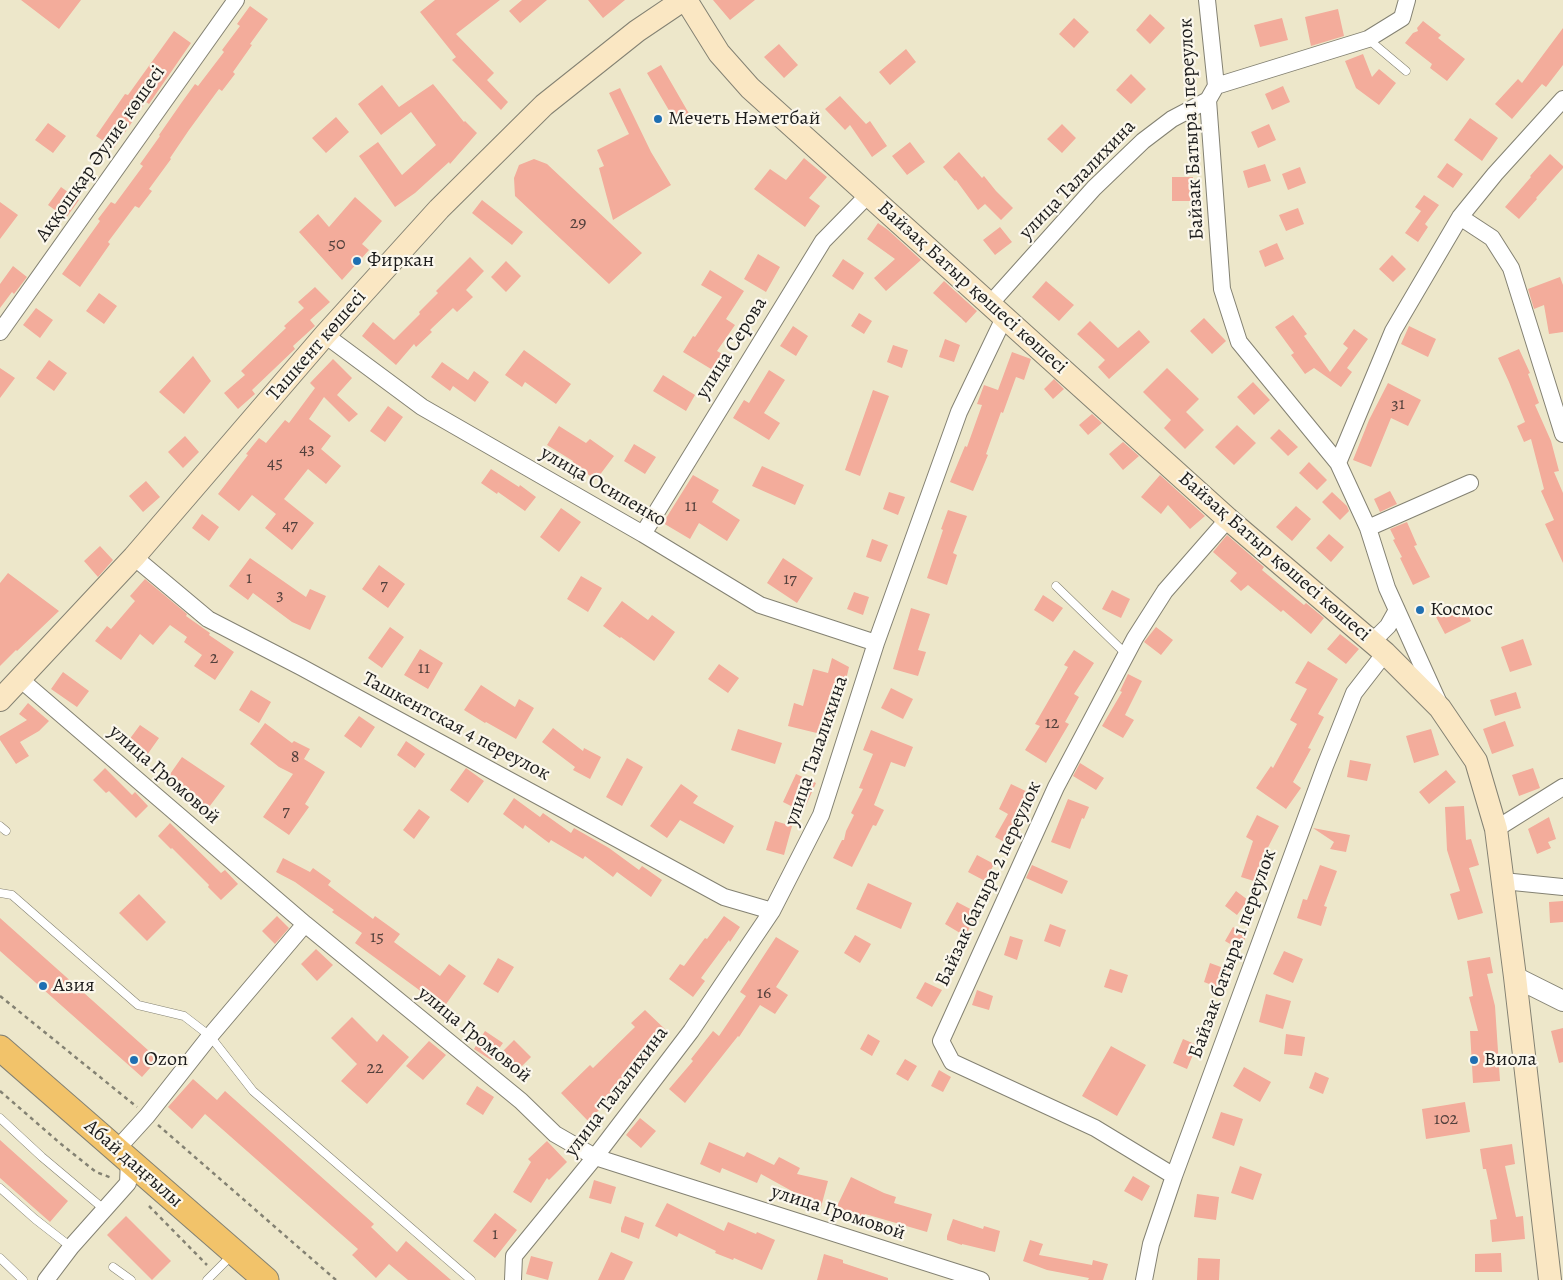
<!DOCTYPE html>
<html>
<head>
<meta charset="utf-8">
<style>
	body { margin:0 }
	canvas { display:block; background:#ede7ca }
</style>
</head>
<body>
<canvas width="1563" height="1280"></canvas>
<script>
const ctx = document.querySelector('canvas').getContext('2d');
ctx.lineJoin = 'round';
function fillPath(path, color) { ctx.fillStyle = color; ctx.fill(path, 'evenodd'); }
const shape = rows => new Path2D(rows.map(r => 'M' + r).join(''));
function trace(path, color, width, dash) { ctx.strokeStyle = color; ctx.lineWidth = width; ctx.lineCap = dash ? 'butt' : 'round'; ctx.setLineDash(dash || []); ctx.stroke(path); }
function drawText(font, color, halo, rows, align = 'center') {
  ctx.font = font + ' Alegreya,serif'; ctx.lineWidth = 4.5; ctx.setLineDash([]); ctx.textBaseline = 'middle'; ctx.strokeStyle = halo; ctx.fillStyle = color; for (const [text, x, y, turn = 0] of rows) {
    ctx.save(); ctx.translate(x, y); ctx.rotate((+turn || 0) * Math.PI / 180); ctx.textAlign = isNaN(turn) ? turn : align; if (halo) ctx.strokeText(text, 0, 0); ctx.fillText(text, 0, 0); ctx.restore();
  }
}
const building = shape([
	[21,0,81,0,59,29],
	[435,0,500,0,456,34,494,73,487,80,508,102,501,110,452,60,456,57,420,12],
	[522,0,547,0,520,23,509,11],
	[588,0,625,0,603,18],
	[713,0,755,0,730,20],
	[250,6,268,19,250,44,252,45,233,72,235,74,222,91,219,89,189,130,170,158,171,159,149,189,152,191,139,208,135,206,108,242,110,244,80,287,62,274,100,221,98,219,111,202,115,204,143,166,140,164,160,136,159,135,182,102,195,84,198,86,224,52,222,50,240,26,237,24],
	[1338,9,1344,36,1311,46,1305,17],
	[1150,14,1165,28,1150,44,1136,30],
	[1074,18,1089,32,1074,48,1059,34],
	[1282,18,1288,40,1260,47,1254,25],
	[1423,21,1441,35,1438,38,1465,59,1447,81,1430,68,1432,64,1405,43,1413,33,1418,31,1417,28],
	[1563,28,1563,65,1546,87,1542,84,1512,119,1495,104,1518,79,1522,83],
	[174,31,191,43,149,104,146,102,114,148,96,136,125,94,128,95],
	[779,44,798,65,784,78,764,57],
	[906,49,916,62,890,85,879,72],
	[1363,54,1372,77,1379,69,1396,83,1379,105,1356,88,1345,61],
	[661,65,691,117,677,124,647,73],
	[1131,74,1146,89,1131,104,1116,90],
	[433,84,464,122,465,121,477,133,450,164,449,162,415,193,395,207,359,156,378,142,402,175,436,145,411,112,381,135,358,104,382,85,399,107],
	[1283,86,1290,102,1272,110,1265,94],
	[620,88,651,152,671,185,613,220,599,168,604,166,597,150,629,134,609,93],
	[840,96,866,124,870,121,887,146,872,157,850,125,845,130,825,109],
	[336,117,349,132,326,153,312,138],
	[1470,118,1498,138,1482,161,1454,140],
	[48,123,66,136,53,153,35,140],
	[1062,124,1076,138,1062,153,1047,139],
	[1269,124,1276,140,1258,148,1251,132],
	[910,142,925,162,907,175,892,156],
	[959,152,982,178,984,176,996,191,1013,208,1001,220,985,204,978,210,956,180,955,181,943,167],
	[1550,154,1563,166,1563,168,1536,198,1537,199,1519,219,1505,207,1531,177,1530,176],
	[804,158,827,177,809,198,820,206,805,227,754,189,770,169,786,180],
	[534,159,547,164,642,253,609,284,515,196,514,178,519,165],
	[1447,163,1463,174,1453,188,1437,177],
	[1265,164,1271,181,1248,188,1243,171],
	[1300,167,1306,183,1288,190,1282,174],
	[1172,177,1193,177,1193,201,1172,201],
	[61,187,79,200,66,218,48,205],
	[1424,195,1439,205,1425,224,1428,227,1418,242,1405,233,1421,211,1415,207],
	[355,197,382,221,362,244,369,250,342,280,299,232,318,214,329,227],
	[482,200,523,232,512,245,472,213],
	[0,202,18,215,0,239],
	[1298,208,1304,224,1286,231,1279,215],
	[878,223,888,230,921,260,886,291,874,278,895,259,867,239],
	[1000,227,1012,242,995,255,983,240],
	[1277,243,1284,259,1265,267,1259,251],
	[758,254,780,267,766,292,744,279],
	[1392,255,1406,269,1393,282,1379,269],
	[470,257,484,271,466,290,473,297,457,312,453,308,430,330,432,332,416,347,414,344,396,365,362,336,373,322,394,340,420,314,419,312,438,293,436,291],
	[843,259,864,273,853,290,832,276],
	[506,261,521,276,506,292,491,277],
	[13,266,27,277,14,294,12,292,0,308,0,284],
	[710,270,744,291,726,319,735,325,717,351,726,356,716,372,683,352,693,336,695,337,722,297,701,285],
	[1560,277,1563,285,1563,332,1549,334,1544,305,1534,309,1528,289],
	[944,281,977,311,966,323,933,293],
	[1046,281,1074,305,1059,321,1032,297],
	[315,287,330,302,310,320,315,326,293,346,295,349,252,390,255,394,238,409,224,393,245,375,241,371,286,328,284,326,304,308,298,302],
	[99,293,117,306,104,324,86,311],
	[36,308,53,320,40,338,23,325],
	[859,313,872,321,864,334,851,326],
	[1293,315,1307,334,1304,336,1330,372,1348,348,1343,344,1354,329,1368,339,1347,368,1352,372,1341,387,1314,368,1305,374,1291,355,1294,353,1275,327],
	[1204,318,1226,341,1212,354,1190,331],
	[1090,321,1118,348,1139,330,1150,342,1109,379,1098,367,1105,360,1077,334],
	[793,326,808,336,796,356,780,346],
	[1409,326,1436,339,1428,357,1401,344],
	[945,339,960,345,954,362,939,357],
	[893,345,908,350,902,368,887,362],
	[1519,349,1530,373,1528,374,1539,403,1535,405,1551,441,1559,471,1554,472,1563,493,1563,563,1545,524,1554,520,1541,491,1544,489,1531,439,1524,442,1517,426,1525,422,1509,382,1498,358],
	[524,350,571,384,556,404,525,382,522,387,505,375],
	[1012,352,1031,359,1024,380,1016,377,1003,413,1001,412,986,454,988,455,973,491,950,482,965,446,967,447,982,405,977,404,984,385,998,390],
	[193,356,211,381,184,414,159,392],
	[333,359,352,378,337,395,358,414,349,422,324,397,309,419,331,436,321,449,341,466,326,484,308,469,284,499,314,523,292,550,265,528,276,514,252,495,239,511,218,494,248,455,246,454,259,438,266,443,285,420,289,423,315,388,310,383],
	[49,360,67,373,54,391,36,378],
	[442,362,468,380,474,371,489,382,475,402,453,386,450,391,431,377],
	[0,368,15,378,0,398],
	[1167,368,1199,399,1186,412,1204,430,1185,449,1164,428,1171,420,1143,392],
	[769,370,785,380,764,413,780,423,769,440,733,418,744,400,749,403],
	[663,375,695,395,686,411,653,391],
	[1054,379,1064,389,1053,399,1044,389],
	[1253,382,1270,400,1254,415,1237,397],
	[1388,383,1421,400,1408,426,1391,418,1371,467,1353,460,1369,420],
	[873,390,889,396,860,476,845,470],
	[388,406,403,417,385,442,370,431],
	[1092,414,1102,423,1088,435,1079,425],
	[1237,425,1256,443,1234,465,1215,447],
	[559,426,586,443,590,439,614,456,596,480,572,463,573,461,547,445],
	[1279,429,1298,447,1288,456,1270,438],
	[185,436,199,452,183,468,168,452],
	[1123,442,1139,456,1123,470,1109,454],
	[634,444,656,457,645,474,624,461],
	[1309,462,1327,480,1317,490,1299,473],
	[762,466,804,485,795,505,752,486],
	[491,469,519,487,520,485,536,497,525,511,498,492,497,494,481,483],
	[693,475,719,490,712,502,740,520,727,541,699,523,690,539,663,523],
	[1160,475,1205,516,1190,529,1168,505,1161,514,1141,497],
	[146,481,160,497,143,512,129,496],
	[1390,491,1397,504,1380,512,1374,499],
	[889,492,905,497,898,515,883,509],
	[1332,492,1347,506,1349,511,1340,520,1322,502],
	[1296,506,1311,519,1292,541,1276,527],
	[561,508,581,522,559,552,540,537],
	[948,510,967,516,953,553,957,555,947,585,927,578,943,530,941,529],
	[202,514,219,527,209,541,192,528],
	[1407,522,1417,545,1414,546,1430,577,1413,585,1400,558,1402,557,1393,540,1395,539,1390,529],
	[1329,534,1344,547,1331,562,1316,548],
	[1227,535,1264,567,1262,570,1304,605,1306,603,1324,618,1311,634,1283,610,1281,612,1248,585,1241,591,1230,581,1237,573,1213,552],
	[872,539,888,545,881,562,866,557],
	[100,546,113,560,98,577,84,561],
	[250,558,306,597,310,589,326,596,310,630,292,622,253,593,248,600,229,586],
	[783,558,813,578,797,603,767,583],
	[379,565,405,584,388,608,362,589],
	[8,573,59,611,17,651,16,650,0,666,0,583],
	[581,576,602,588,588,612,567,599],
	[145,579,187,614,186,616,210,633,209,635,234,652,215,680,194,666,202,655,184,642,187,637,170,625,153,645,140,634,121,660,95,641,107,626,111,629,135,601,130,596],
	[1112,590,1130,599,1121,618,1102,609],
	[854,592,869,597,863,615,847,609],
	[1043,595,1063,608,1053,622,1034,610],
	[622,601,648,620,652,615,675,632,654,661,621,637,620,638,603,626],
	[1462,604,1471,621,1445,634,1436,617],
	[911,608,930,614,918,650,926,652,918,676,893,669],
	[390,627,404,637,382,668,368,658],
	[1156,627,1173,640,1161,655,1144,642],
	[1340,634,1359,649,1346,664,1327,649],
	[1523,639,1532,665,1510,672,1501,647],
	[420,649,443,663,428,689,404,675],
	[1074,650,1094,663,1074,694,1079,697,1065,722,1069,724,1046,763,1025,750,1040,726,1035,724,1068,667,1064,665],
	[832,658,849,667,842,697,839,696,829,736,788,726,794,703,803,706,813,669,828,673],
	[1308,661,1338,679,1318,714,1324,717,1308,748,1311,749,1293,782,1301,788,1286,809,1256,788,1271,766,1273,768,1297,724,1290,720,1307,689,1295,683],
	[719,664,739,678,728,693,708,679],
	[63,672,89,691,77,707,51,689],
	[1128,674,1142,681,1125,715,1134,720,1123,738,1102,726,1122,692,1120,691],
	[481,685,515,707,519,699,534,708,516,739,486,722,485,723,464,710],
	[891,688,913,699,903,719,881,708],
	[251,690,271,702,259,723,239,710],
	[1516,692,1521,708,1495,716,1490,700],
	[28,703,49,721,39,731,20,742,29,756,16,764,0,740,0,736,27,720,19,714],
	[359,716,375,727,361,748,344,736],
	[1505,721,1514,746,1492,754,1483,729],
	[265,723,292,743,294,741,310,749,304,759,325,772,305,804,309,807,289,835,263,817,293,774,279,767,250,744],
	[140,725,159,738,142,762,123,748],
	[553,728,583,751,584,748,601,757,590,779,573,770,575,767,542,742],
	[738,729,782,743,775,764,731,750],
	[1431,729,1439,755,1414,763,1406,736],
	[871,730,913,747,905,767,891,762,874,805,884,810,876,826,873,825,852,867,833,858,842,840,844,840,846,831,854,815,851,813,863,789,859,788,873,754,863,750],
	[406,741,425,754,415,768,397,755],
	[182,757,225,786,206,811,190,799,193,795,168,777],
	[627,758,643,767,622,806,606,797],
	[1350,760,1371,764,1367,781,1347,777],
	[1080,763,1104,778,1096,790,1073,776],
	[105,768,132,795,135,792,148,806,136,818,109,791,106,793,93,780],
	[466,768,484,781,468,803,450,790],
	[1533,768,1540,788,1519,796,1512,775],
	[1446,770,1456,782,1429,804,1419,792],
	[796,774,816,783,803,812,783,802],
	[681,784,698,796,693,803,734,826,724,844,680,820,667,838,650,826],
	[1011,784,1034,795,1018,828,1021,829,1012,846,995,837,1008,814,999,809],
	[514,798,540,817,543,813,571,833,574,828,609,848,639,870,642,866,662,880,651,897,617,872,613,877,585,856,583,859,551,840,549,843,525,825,523,829,503,814],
	[1068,799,1089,807,1084,819,1082,818,1070,849,1051,842],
	[1464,806,1466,840,1471,839,1479,865,1469,868,1483,913,1458,920,1450,894,1460,891,1447,850,1445,807],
	[419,809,430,817,414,839,403,830],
	[1257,815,1279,826,1261,861,1264,862,1257,882,1241,877,1253,841,1246,837],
	[1549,817,1556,839,1548,842,1551,848,1537,854,1528,829],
	[775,821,792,826,784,855,766,850],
	[170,823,221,873,225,870,238,884,221,900,208,887,209,885,172,848,171,849,158,836],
	[1313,828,1350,835,1346,852,1330,849,1334,842],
	[977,855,994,864,985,881,968,872],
	[283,858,310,872,313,868,331,881,328,885,373,919,375,916,400,934,394,942,440,976,449,964,466,976,439,1014,422,1001,426,995,355,943,362,933,332,912,334,910,295,882,276,872],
	[1032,865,1068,881,1062,894,1026,878],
	[1320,865,1337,871,1324,906,1327,907,1321,926,1297,918,1303,899,1307,900],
	[868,883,912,903,901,929,856,909],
	[1236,891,1248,900,1237,915,1225,906],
	[139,894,166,922,147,941,119,913],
	[1563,901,1563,922,1550,923,1549,902],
	[957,902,978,913,965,936,945,924],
	[277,916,289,928,275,944,262,931],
	[724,916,740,927,730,942,729,940,701,978,705,981,693,997,669,979,680,964,684,966,705,938,707,939],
	[0,918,158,1059,142,1077,0,951],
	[1050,924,1066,930,1060,947,1044,941],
	[1233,927,1247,935,1239,949,1225,941],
	[855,935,871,944,860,963,844,953],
	[1010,936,1023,940,1017,960,1004,955],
	[776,937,799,951,776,987,788,995,775,1014,760,1005,739,1037,738,1036,685,1103,669,1089,693,1061,691,1059,713,1031,719,1036,746,996,740,992],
	[316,949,333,965,317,981,301,964],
	[1284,951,1303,959,1293,983,1273,974],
	[1490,957,1493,973,1487,974,1495,1006,1500,1081,1473,1083,1470,1031,1478,1031,1469,997,1473,996,1467,961],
	[498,958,514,967,498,993,483,984],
	[1210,963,1229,970,1222,989,1204,982],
	[1110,969,1128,975,1122,993,1104,987],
	[925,982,942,990,932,1007,916,998],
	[977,990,993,996,989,1010,972,1005],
	[1266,994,1291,1001,1283,1029,1259,1022],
	[645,1010,668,1032,648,1052,649,1053,614,1088,617,1092,588,1121,561,1093,590,1065,593,1068,635,1027,631,1023],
	[352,1017,377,1042,383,1034,409,1057,367,1104,341,1081,357,1064,331,1038],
	[1563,1028,1563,1062,1559,1063,1551,1031],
	[485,1031,503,1043,491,1060,474,1049],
	[868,1034,880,1041,872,1056,860,1049],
	[1286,1034,1305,1037,1302,1056,1284,1054],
	[1183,1039,1197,1045,1187,1069,1173,1063],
	[514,1040,531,1057,520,1068,503,1051],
	[429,1041,446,1055,423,1080,406,1066],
	[1111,1046,1146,1065,1117,1116,1082,1096],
	[905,1059,917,1066,908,1081,896,1074],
	[1244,1067,1271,1082,1260,1102,1233,1086],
	[939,1070,951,1077,943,1092,931,1086],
	[1315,1072,1329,1078,1323,1094,1309,1088],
	[193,1079,217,1100,225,1091,374,1224,371,1227,397,1252,406,1241,451,1280,408,1280,389,1264,376,1278,352,1255,358,1249,205,1114,192,1129,168,1107],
	[477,1086,494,1097,483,1115,466,1104],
	[1465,1102,1470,1132,1426,1139,1422,1109],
	[1221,1112,1243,1119,1234,1146,1212,1138],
	[640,1118,656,1131,641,1148,626,1135],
	[0,1140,68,1201,50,1222,0,1178],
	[547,1141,567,1162,549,1180,547,1178,531,1203,513,1192,531,1162,528,1159],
	[709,1142,744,1157,747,1152,774,1165,779,1157,800,1168,797,1174,828,1181,821,1207,797,1201,799,1195,761,1174,757,1183,722,1168,720,1173,700,1164],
	[1512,1144,1515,1164,1505,1166,1516,1217,1523,1216,1525,1239,1492,1242,1490,1220,1497,1219,1486,1169,1483,1169,1480,1149],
	[1240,1166,1262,1174,1253,1200,1231,1193],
	[1133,1176,1150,1186,1142,1201,1124,1191],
	[851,1177,884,1193,896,1197,894,1203,932,1214,927,1232,865,1214,862,1219,837,1206],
	[594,1180,616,1187,611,1204,589,1198],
	[1197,1194,1219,1197,1216,1220,1194,1217],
	[667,1203,724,1231,728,1222,756,1234,757,1232,775,1240,762,1270,734,1258,733,1260,715,1253,716,1251,679,1233,677,1237,655,1226],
	[495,1213,517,1230,495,1258,473,1241],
	[126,1216,171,1261,152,1280,107,1235],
	[625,1216,644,1223,639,1239,621,1232,621,1228],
	[953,1219,983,1229,984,1226,1000,1231,995,1252,962,1244,962,1245,947,1240,947,1236],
	[1030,1240,1043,1244,1039,1255,1092,1265,1093,1260,1108,1264,1103,1280,1088,1280,1089,1278,1047,1270,1023,1261],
	[611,1252,633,1262,624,1280,598,1280],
	[1501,1253,1502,1272,1475,1272,1475,1254],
	[824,1254,843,1260,843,1263,888,1278,888,1280,817,1280],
	[531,1256,553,1262,548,1280,526,1274],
	[1198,1258,1220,1259,1219,1280,1197,1280]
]);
const path = shape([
	[0,996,137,1107],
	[0,1091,61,1144,96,1172,112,1178],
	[158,1125,336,1280],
	[149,1206,207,1265]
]);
const service = shape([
	[1368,39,1406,71],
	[1056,586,1126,654],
	[0,826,6,831],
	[0,893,12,895,138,1005,184,1016,210,1036,253,1091,471,1280],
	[0,1118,42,1157,105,1210],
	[0,1188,35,1219,71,1247],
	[0,1258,23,1280],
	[113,1267,131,1280],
	[207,1280,232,1255]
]);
const minor = shape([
	[1207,0,1216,86,1208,100,1222,289,1239,342,1338,463,1368,528,1387,588,1438,701],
	[1216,86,1368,39,1402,18,1407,0],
	[1460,217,1492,238,1511,268,1563,434],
	[990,304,1094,188,1143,141,1172,119,1208,100],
	[0,332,236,0],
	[325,335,422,407,643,534,760,605,876,643],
	[1338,463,1393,331,1460,217,1495,174,1563,99],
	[1368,528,1470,483],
	[643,534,823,241,869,194],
	[134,557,208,619,301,667,724,897,772,911],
	[1370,640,1380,634,1388,626,1397,610],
	[20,679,305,924,521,1101,555,1134,595,1157,981,1280],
	[1496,829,1563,787],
	[1503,881,1563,887],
	[117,1149,147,1116,210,1036,305,924],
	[1174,1176,1095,1128,952,1062,941,1041,1056,787,1135,638,1165,591,1228,519],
	[46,1280,71,1247,128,1183,129,1160],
	[513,1280,514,1256,595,1157,691,1031,772,911,821,815,876,643,959,412,1004,318],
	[1144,1280,1151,1244,1174,1176,1325,766,1354,693,1385,653]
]);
const tertiary = shape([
	[1515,977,1563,1001]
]);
const secondary = shape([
	[686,0,719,53,750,88,1228,519,1385,653,1440,708,1476,761,1496,829,1515,977,1550,1280],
	[0,700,134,557,325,335,439,209,544,105,637,31,683,0]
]);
const primary = shape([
	[0,1048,266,1280]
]);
const markers = [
	[658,119,5,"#1f6fb2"],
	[357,261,5,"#1f6fb2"],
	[1420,610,5,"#1f6fb2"],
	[43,986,5,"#1f6fb2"],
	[134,1060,5,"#1f6fb2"],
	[1474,1060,5,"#1f6fb2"]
];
const numberNames = [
	["29",578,224],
	["50",337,245],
	["31",1398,405],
	["43",307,450],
	["45",275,464],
	["11",691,507],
	["47",290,526],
	["1",249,579],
	["17",790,580],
	["7",384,586],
	["3",280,596],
	["2",214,659],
	["11",424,669],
	["12",1052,724],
	["8",295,758],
	["7",286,812],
	["15",377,938],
	["16",764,994],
	["22",375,1069],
	["102",1446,1120],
	["1",495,1235]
];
const poiNames = [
	["Мечеть Нәметбай",668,119],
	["Фиркан",367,261],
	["Космос",1430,610],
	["Азия",53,986],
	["Ozon",144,1060],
	["Виола",1484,1060]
];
const streetNames = [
	["Байзак Батыра 1 переулок",1192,129,-93],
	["Аққошқар Әулие көшесі",101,154,-55],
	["улица Талалихина",1078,180,-46],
	["Байзақ Батыр қөшесі көшесі",972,288,42],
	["Ташкент көшесі",317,346,-49],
	["улица Серова",732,348,-58],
	["улица Осипенко",603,487,30],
	["Байзақ Батыр қөшесі көшесі",1274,557,41],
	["Ташкентская 4 переулок",456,727,28],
	["улица Талалихина",817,751,-71],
	["улица Громовой",164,775,41],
	["Байзак батыра 2 переулок",989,884,-65],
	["Байзак батыра 1 переулок",1233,954,-70],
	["улица Громовой",474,1035,39],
	["улица Талалихина",617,1092,-53],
	["Абай даңғылы",133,1164,41],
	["улица Громовой",838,1213,18]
];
fillPath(building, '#f3ac9b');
trace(service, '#848273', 9);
trace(minor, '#848273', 18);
trace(tertiary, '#848273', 22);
trace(secondary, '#848273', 24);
trace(primary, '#848273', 27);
trace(path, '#848273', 2.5, [4, 4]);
trace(service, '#fff', 8);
trace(minor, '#fff', 16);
trace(tertiary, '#fff', 20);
trace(secondary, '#fae7c3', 22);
trace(primary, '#f2c36a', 25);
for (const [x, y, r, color] of markers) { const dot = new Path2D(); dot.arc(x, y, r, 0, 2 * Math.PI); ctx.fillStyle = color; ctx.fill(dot); trace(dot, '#fbf7ec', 2); }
drawText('18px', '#52403c', null, numberNames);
drawText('20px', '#1c1c1c', '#fbf7ec', poiNames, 'left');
drawText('20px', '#1c1c1c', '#fbf7ec', streetNames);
</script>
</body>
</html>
